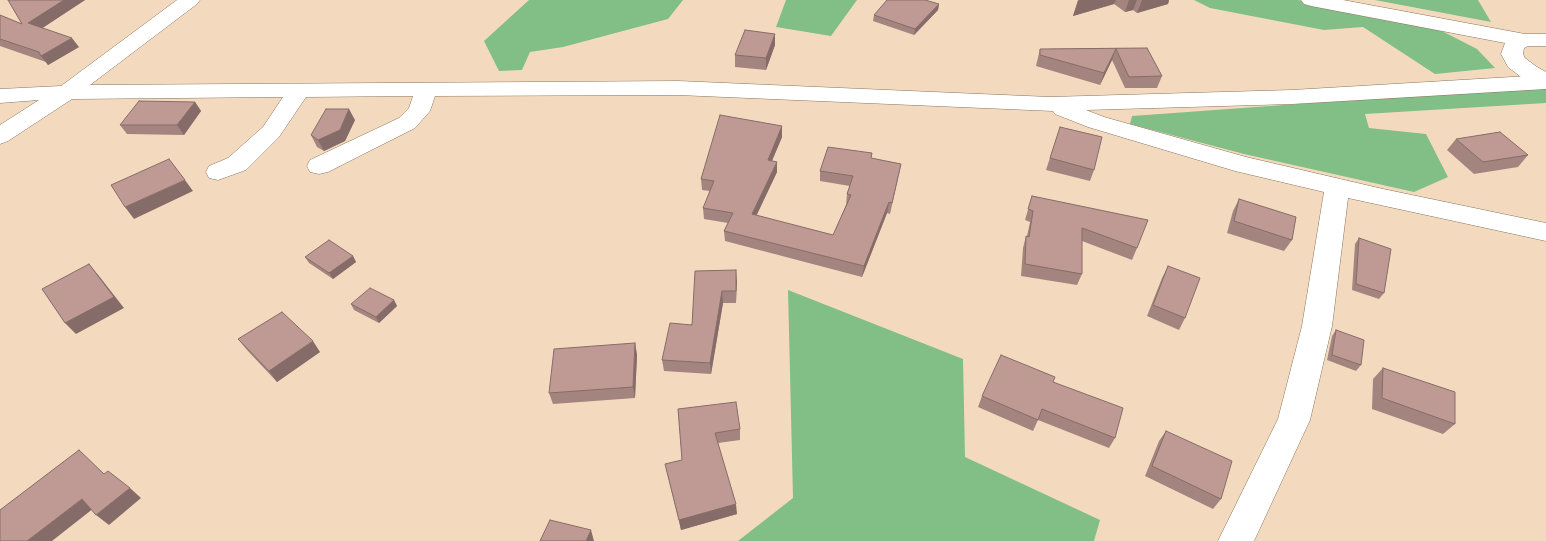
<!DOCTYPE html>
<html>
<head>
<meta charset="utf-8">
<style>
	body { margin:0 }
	canvas { display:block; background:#f3dabf }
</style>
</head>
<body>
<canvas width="1546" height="541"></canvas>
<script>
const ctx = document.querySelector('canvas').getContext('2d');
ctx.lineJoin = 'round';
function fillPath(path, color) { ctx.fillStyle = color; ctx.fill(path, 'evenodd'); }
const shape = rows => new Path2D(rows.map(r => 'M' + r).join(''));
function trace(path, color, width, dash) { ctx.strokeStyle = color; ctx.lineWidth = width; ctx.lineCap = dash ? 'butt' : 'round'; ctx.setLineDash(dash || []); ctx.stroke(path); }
const green = shape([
	[529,0,683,0,668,19,563,47,530,52,522,70,499,71,484,41],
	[786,0,857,0,831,36,776,27],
	[1194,0,1298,0,1438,29,1477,49,1495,68,1435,74,1363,27,1324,30,1210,8],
	[1375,0,1478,0,1491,22],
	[1546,86,1546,103,1365,114,1369,128,1426,134,1448,177,1414,192,1244,154,1130,124,1132,116],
	[788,290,963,359,965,457,1100,520,1094,541,738,541,793,498]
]);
const minor = shape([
	[177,0,200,0,197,4,90,85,678,81,1050,97,1292,90,1546,75,1546,89,1292,104,1086,110,1104,117,1246,157,1383,189,1546,223,1546,241,1348,198,1332,326,1310,420,1254,541,1218,541,1278,419,1302,326,1324,192,1235,171,1088,127,1055,114,1053,111,678,95,435,96,430,111,415,128,328,172,319,174,310,172,307,166,310,160,399,118,409,108,413,96,306,97,279,137,246,170,218,180,209,178,206,172,209,166,228,158,263,127,283,97,72,99,8,141,0,144,0,125,39,100,0,103,0,89,61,86,177,0]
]);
const major = shape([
	[1301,0,1343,0,1525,34,1546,34,1546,46,1528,46,1524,48,1523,54,1525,58,1537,67,1546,72,1546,87,1521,77,1508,67,1501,54,1505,43,1311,6,1304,4,1301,0]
]);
const wall = shape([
	[8,0,85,0,42,28,79,47,48,65,46,62,0,46,0,15,22,24],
	[1078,0,1169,0,1168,4,1137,13,1133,10,1125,12,1114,4,1073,16],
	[939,4,938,10,914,35,873,21,874,15],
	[775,34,775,45,766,70,735,67,735,55],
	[1147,48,1162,76,1157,88,1125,88,1112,60,1100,85,1036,66,1040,49],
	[195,102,201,111,184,135,127,134,120,125],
	[355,120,345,141,324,151,317,147,311,135],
	[782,126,782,137,772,161,777,162,777,172,756,216,833,235,846,205,847,194,850,186,820,181,820,171,872,159,901,164,899,174,890,214,887,213,862,277,725,241,724,231,728,223,704,219,703,208,710,191,702,190,701,179],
	[1060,127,1094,170,1090,181,1046,170],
	[1456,139,1528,155,1518,167,1474,174,1447,150],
	[1032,196,1137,248,1132,260,1082,241,1082,274,1077,285,1021,276,1023,248,1026,236,1027,236,1030,222,1025,220],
	[1239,199,1292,240,1284,251,1227,233,1233,211],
	[1359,238,1384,293,1379,299,1352,290,1355,244],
	[353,256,356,262,333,279,309,263,305,257],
	[1168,266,1185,318,1179,330,1147,316,1162,278],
	[736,270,736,303,723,303,711,374,664,371,662,360],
	[394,300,397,306,379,323,354,310,351,304],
	[1336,330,1361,365,1356,371,1327,360,1332,336],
	[238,339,320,352,277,382,247,350],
	[635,343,637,355,635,398,553,404,549,393],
	[1383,368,1455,424,1443,434,1372,409,1373,379],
	[1053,382,1115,438,1109,448,1038,420,1033,431,978,407,982,396],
	[678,409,740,429,740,440,718,443,737,514,681,530,665,464,682,460],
	[1166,431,1221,499,1213,509,1145,476,1159,441]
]);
const shadedWall = shape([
	[64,0,85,0,35,33,28,23],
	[1080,0,1116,0,1114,4,1073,16,1078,1],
	[1129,0,1137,0,1133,10,1125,12],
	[1142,0,1169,0,1168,4,1137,13],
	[939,4,938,10,914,35,915,29],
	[775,34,775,45,766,70,766,58],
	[72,38,79,47,48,65,41,56],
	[1116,49,1112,60,1100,85,1104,73],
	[195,102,201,111,184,135,177,125],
	[349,109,355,120,345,141,324,151,318,140],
	[782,126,782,137,768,170,768,160],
	[777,162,777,172,752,225,752,214],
	[185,180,193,191,134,219,125,207],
	[889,202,887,213,862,277,864,266],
	[353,256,356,262,333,279,329,273],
	[89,264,99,276,124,308,76,334,65,323],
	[736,270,737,282,736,303],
	[722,291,723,303,711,374,710,363],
	[394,300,397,306,379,323,376,317],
	[313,341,320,352,277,382,269,371],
	[635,343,637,355,635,398,633,387],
	[130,488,141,498,109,525,96,515],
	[82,499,94,508,52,541,27,541],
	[736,504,737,514,681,530,679,520],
	[591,530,594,541,586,541]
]);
const building = shape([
	[8,0,64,0,28,23,72,38,41,56,39,52,0,39,0,15,22,24,8,0],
	[887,0,925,0,939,4,915,29,874,15,887,0],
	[745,30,775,34,766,58,735,55,745,30],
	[1147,48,1162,76,1129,77,1116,49,1104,73,1040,55,1040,49,1147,48],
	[139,101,195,102,177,125,120,125,139,101],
	[326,109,349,109,340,130,318,140,311,135,326,109],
	[720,115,782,126,768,160,777,162,752,214,833,235,851,195,847,194,853,176,820,171,828,147,872,153,871,158,901,164,892,203,889,202,864,266,724,231,733,213,703,208,714,181,701,179,720,115],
	[1060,127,1102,137,1094,170,1050,158,1060,127],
	[1500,132,1528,155,1483,162,1456,139,1500,132],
	[169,159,185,180,125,207,111,185,169,159],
	[1032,196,1148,220,1137,248,1082,228,1082,274,1025,264,1026,236,1029,237,1033,211,1028,209,1032,196],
	[1239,199,1296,217,1292,240,1234,221,1239,199],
	[1359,238,1391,249,1384,293,1356,284,1359,238],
	[329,240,353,256,329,273,305,257,329,240],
	[89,264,114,297,65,323,42,289,89,264],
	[1168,266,1200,278,1185,318,1153,305,1168,266],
	[736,270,736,291,722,291,710,363,662,360,670,323,692,325,695,271,736,270],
	[370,288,394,300,376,317,351,304,370,288],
	[282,312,313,341,269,371,238,339,282,312],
	[1336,330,1364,340,1361,365,1332,355,1336,330],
	[635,343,633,387,549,393,554,349,635,343],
	[1001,355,1055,377,1053,382,1123,408,1115,438,1042,409,1038,420,982,396,1001,355],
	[1383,368,1455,392,1455,424,1382,398,1383,368],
	[736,402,740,429,715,433,736,504,679,520,665,464,682,460,678,409,736,402],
	[1166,431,1232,461,1221,499,1152,466,1166,431],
	[79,450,104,474,108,471,130,488,96,515,82,499,27,541,0,541,0,510,79,450],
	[550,520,591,530,586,541,540,541,550,520]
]);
fillPath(green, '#81bf87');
trace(minor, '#8a745c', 1);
trace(major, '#8a745c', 1);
fillPath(minor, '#fff');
fillPath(major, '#fff');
fillPath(wall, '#a4847f');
fillPath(shadedWall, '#866c68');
fillPath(building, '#bf9a94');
trace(building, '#866c68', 1);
</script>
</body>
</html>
